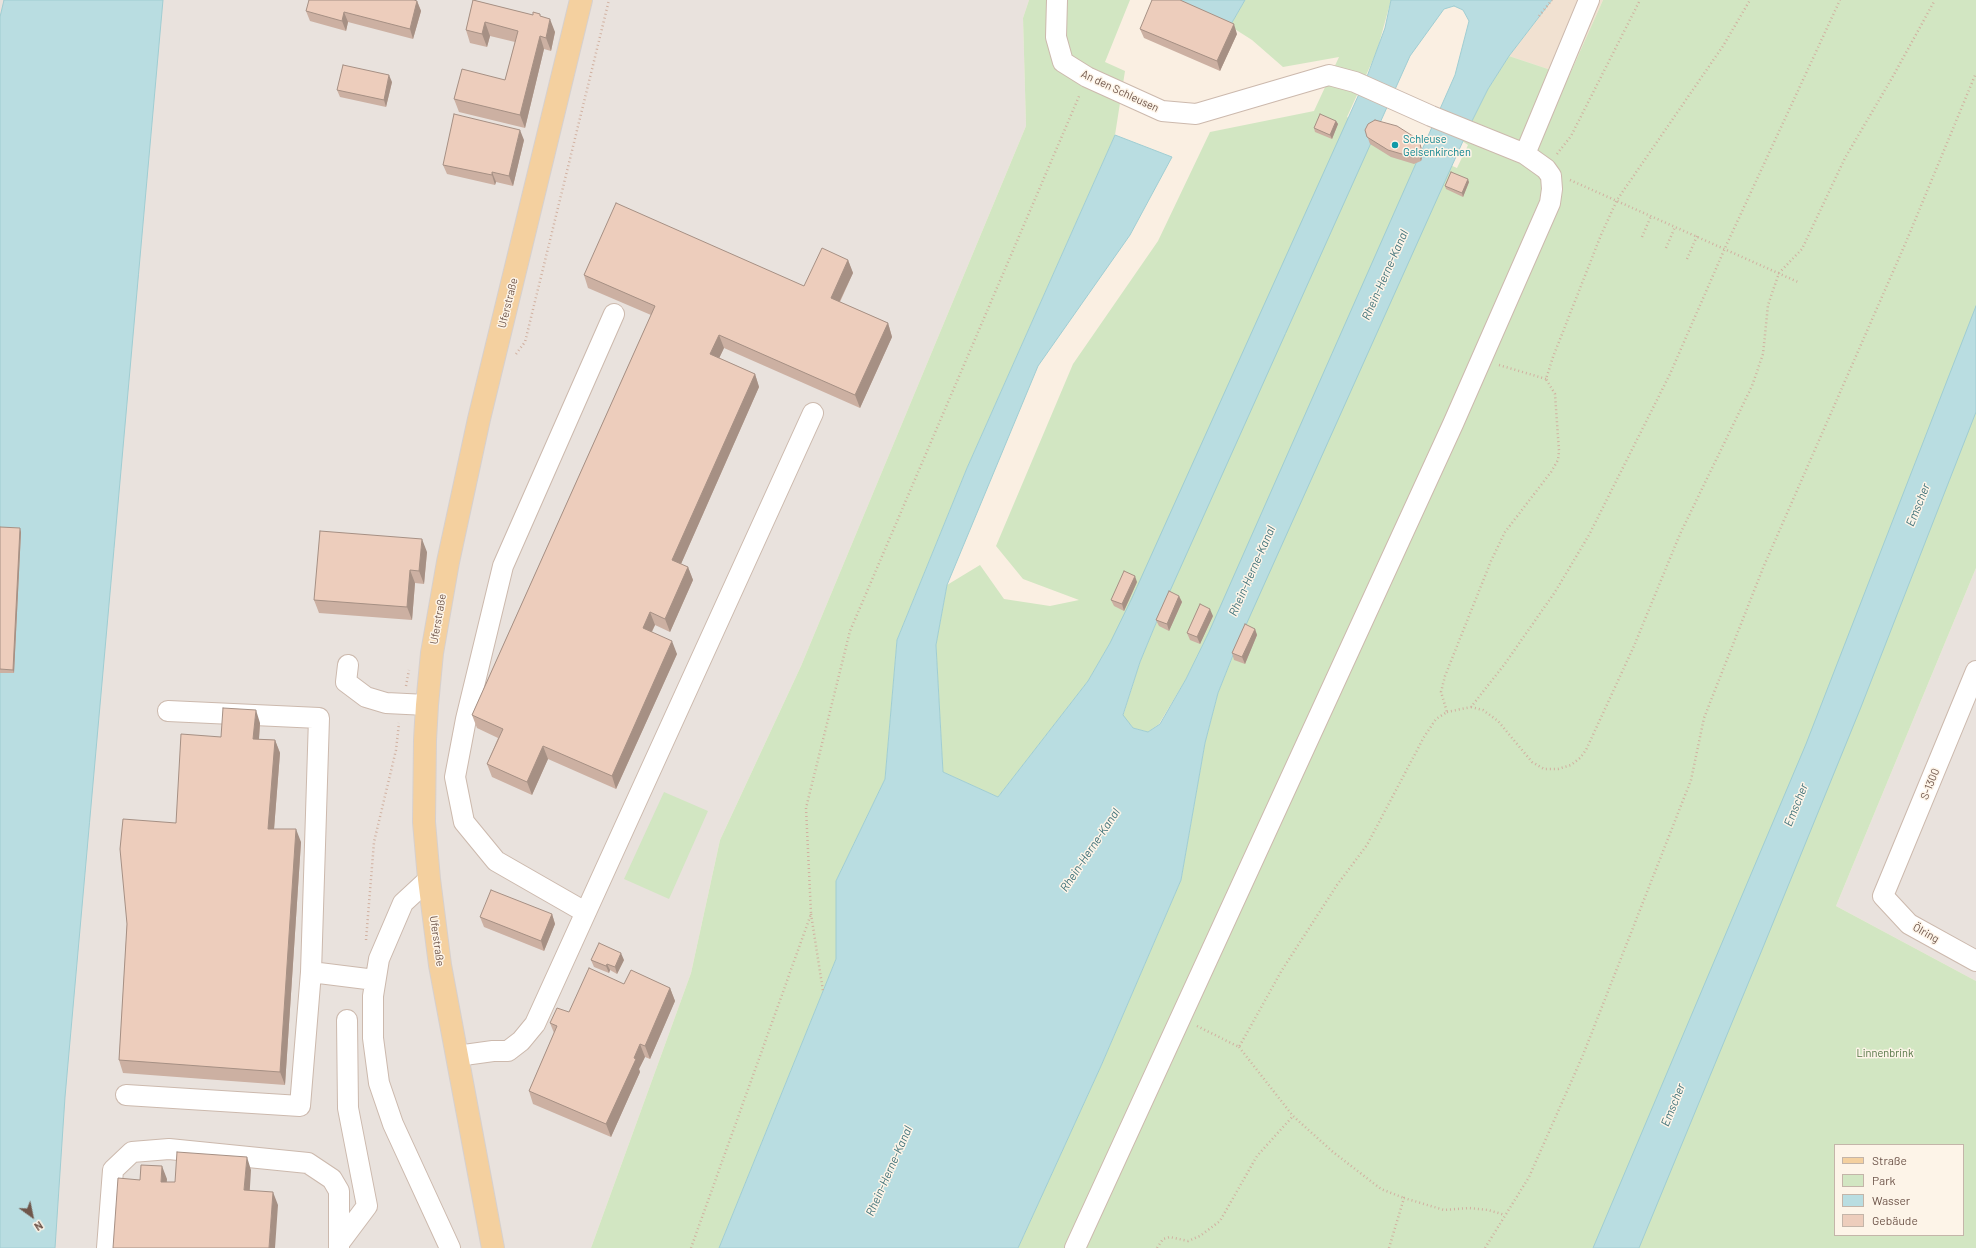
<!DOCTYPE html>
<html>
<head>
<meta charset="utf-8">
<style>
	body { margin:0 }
	#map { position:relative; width:1976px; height:1248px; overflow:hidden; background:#faefe2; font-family:Barlow,sans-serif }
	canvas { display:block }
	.legend { position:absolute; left:1834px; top:1144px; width:130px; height:92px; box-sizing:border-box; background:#fdf4e8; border:1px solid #c4b5a9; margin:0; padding:5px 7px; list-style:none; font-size:12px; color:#6f564b }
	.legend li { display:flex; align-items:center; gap:8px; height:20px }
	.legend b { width:20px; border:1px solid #c4b5a9 }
	.north { position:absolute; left:12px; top:1196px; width:40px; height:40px; -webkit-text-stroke:3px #fdf4e8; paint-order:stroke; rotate:147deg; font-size:11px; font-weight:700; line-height:16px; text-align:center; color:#6f564b }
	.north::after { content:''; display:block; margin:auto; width:14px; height:18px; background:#6f564b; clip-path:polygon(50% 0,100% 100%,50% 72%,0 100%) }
</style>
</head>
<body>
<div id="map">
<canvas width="1976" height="1248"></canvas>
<ul class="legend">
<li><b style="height:5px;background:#f4d09f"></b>Straße</li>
<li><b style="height:11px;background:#d2e6c2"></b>Park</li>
<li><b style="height:11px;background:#b9dde1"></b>Wasser</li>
<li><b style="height:11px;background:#edcdbc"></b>Gebäude</li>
</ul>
<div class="north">N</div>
</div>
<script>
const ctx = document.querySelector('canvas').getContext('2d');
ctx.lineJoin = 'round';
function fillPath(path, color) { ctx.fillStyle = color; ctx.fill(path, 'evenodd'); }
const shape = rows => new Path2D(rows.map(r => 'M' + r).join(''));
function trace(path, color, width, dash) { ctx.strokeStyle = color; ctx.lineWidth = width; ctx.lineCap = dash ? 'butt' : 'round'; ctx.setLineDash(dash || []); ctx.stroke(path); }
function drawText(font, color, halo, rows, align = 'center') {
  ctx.font = font + ' Barlow,sans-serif'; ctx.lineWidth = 3; ctx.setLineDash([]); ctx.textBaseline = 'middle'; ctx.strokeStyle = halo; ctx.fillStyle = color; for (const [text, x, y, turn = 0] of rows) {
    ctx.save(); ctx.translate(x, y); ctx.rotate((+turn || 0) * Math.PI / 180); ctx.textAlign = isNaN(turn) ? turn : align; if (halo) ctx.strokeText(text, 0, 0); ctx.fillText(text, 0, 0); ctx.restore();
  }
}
const residential = shape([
	[1552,0,1603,0,1569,76,1509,56]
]);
const industrial = shape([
	[0,0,1029,0,1023,18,1026,126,801,666,720,840,691,973,591,1248,0,1248],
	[1976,568,1976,981,1836,906]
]);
const green = shape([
	[1029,0,1130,0,1105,62,1125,71,1115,135,967,468,897,640,885,779,836,881,836,959,719,1248,591,1248,691,973,720,840,801,666,1026,126,1023,18],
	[1245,0,1391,0,1377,51,1347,117,1370,130,1457,168,1468,145,1462,141,1488,89,1509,56,1569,76,1603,0,1976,0,1976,568,1836,906,1976,981,1976,1248,1018,1248,1101,1066,1181,880,1205,743,1218,693,1237,645,1209,632,1186,679,1159,724,1148,732,1133,728,1123,716,1140,662,1161,611,1110,643,1088,681,998,797,943,772,936,645,947,585,980,565,1004,599,1050,606,1079,600,1023,579,996,546,1073,364,1158,241,1210,132,1314,111,1339,57,1283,67,1252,40,1230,26],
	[1835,1145,1963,1145,1963,1235,1835,1235],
	[664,792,708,811,669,899,624,879]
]);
const water = shape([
	[4,0,163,0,65,1097,55,1248,0,1248,0,17,4,0],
	[1178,0,1245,0,1230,26,1178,0],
	[1391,0,1552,0,1509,56,1488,89,1472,121,1237,645,1218,693,1205,743,1181,880,1101,1066,1018,1248,719,1248,836,959,836,881,885,779,897,640,967,468,1115,135,1172,157,1130,235,1038,366,947,585,936,645,943,772,998,797,1088,681,1110,643,1132,598,1368,74,1385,28,1391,0],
	[1454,6,1463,10,1469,21,1455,75,1209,632,1186,679,1160,724,1148,732,1133,728,1123,715,1140,662,1161,611,1410,56,1444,9,1454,6],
	[1976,306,1976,412,1861,707,1764,945,1639,1248,1593,1248,1806,744,1976,306]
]);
const path = shape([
	[1539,16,1552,0],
	[1557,154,1571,136,1640,0],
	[1570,180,1798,282],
	[1642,237,1651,216],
	[1666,248,1675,227],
	[1687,259,1697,236],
	[516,354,525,342,609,0],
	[1499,365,1546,379],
	[406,686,409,670],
	[1471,707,1483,710,1498,721,1532,762,1544,769,1558,769,1571,765,1580,758,1586,750,1634,646,1680,534,1752,386,1763,354,1768,305,1779,273,1802,249,1845,158,1892,78,1935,0],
	[1447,712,1471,707,1504,665,1555,592,1589,535,1670,374,1725,248,1840,0],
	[811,914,823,991],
	[366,940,374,842,396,750,399,723],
	[1197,1026,1239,1047,1282,970,1337,885,1367,845,1424,737,1436,719,1447,712,1441,692,1445,676,1491,561,1505,532,1551,472,1558,460,1559,451,1555,394,1546,379,1553,357,1601,235,1617,200,1723,46,1750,0],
	[1239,1047,1293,1116,1333,1152,1381,1189,1404,1198],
	[691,1248,811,914,806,808,850,631,1080,94],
	[1157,1248,1163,1239,1170,1237,1188,1241,1200,1236,1220,1221,1257,1156,1293,1116],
	[1389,1248,1404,1198,1444,1210,1469,1208,1488,1210,1505,1215],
	[1485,1248,1529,1177,1583,1055,1691,780,1704,718,1763,568,1906,242,1976,73]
]);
const minor = shape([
	[1057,0,1056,37,1063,62,1087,77,1162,111,1196,114,1329,75,1355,82,1431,116,1525,154,1546,169,1551,176,1552,189,1550,203,1453,424,1075,1248],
	[1525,154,1589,0],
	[348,665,346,682,366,697,386,703,427,705],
	[1976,671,1883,896,1909,924,1976,961],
	[168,711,319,718,311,972],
	[429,879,403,903,379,959,373,996,373,1038,379,1083,393,1124,450,1248],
	[585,912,496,861,464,822,455,777,466,719,503,566,614,314],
	[457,1056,493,1051,508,1051,521,1041,535,1024,813,413],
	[126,1095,300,1106,311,972,375,980],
	[340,1242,367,1206,348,1108,347,1020],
	[107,1248,113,1170,132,1152,169,1149,308,1163,332,1179,339,1191,339,1248]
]);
const major = shape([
	[493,1248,440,965,429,879,424,822,425,740,427,705,432,653,448,562,479,419,581,0]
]);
const wall = shape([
	[473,0,540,17,555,32,551,51,544,49,525,128,459,112,454,99,505,80,515,42,490,36,487,47,470,43,466,30],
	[417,1,421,11,413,39,348,22,346,31,310,21,306,11],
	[1140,29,1237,34,1220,71,1144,38],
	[392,82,386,107,340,97,337,90],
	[1336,121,1338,124,1332,139,1315,132,1314,128],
	[1365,130,1419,140,1423,154,1421,161,1414,164,1391,157,1370,144],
	[524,140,513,186,496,182,495,185,447,174,443,165],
	[1469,182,1463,197,1446,189,1445,186],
	[848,260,853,273,840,302,888,323,892,337,860,408,724,348,719,358,755,374,759,387,681,564,688,567,693,580,670,632,655,625,652,632,677,654,616,789,548,759,532,795,492,777,487,764,498,738,477,728,472,715,651,315,588,288,584,275,804,286],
	[0,527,21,532,14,673,0,673],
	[427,552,424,584,415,583,412,620,319,613,314,600],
	[1137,582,1124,611,1114,606,1111,600],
	[1179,596,1182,602,1169,631,1159,626,1156,620],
	[1213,616,1200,644,1190,640,1187,633],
	[1255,629,1257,635,1245,664,1234,660,1232,653],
	[260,723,259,739,275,740,280,753,274,829,301,842,285,1085,123,1073,119,1060,127,924,176,823,221,737],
	[552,914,555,924,544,951,484,927,480,917],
	[591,960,624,960,617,974,610,970,609,973,594,967],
	[624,984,670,988,675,1001,650,1059,645,1057,639,1069,640,1072,611,1137,533,1104,529,1091,554,1033,550,1023,569,1012]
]);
const shadedWall = shape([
	[417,1,421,11,413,39,410,29],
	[344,12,348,22,346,31,342,21],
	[550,19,555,32,551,51,546,38],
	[485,22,490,36,487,47,482,34],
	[1234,24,1237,34,1220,71,1217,61],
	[540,36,544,49,525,128,520,115],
	[389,75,392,82,386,107,384,100],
	[1336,121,1338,124,1332,139,1330,135],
	[520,130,524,140,513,186,509,176],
	[1419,140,1423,154,1421,161,1419,154],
	[492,172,496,182,495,185,492,175],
	[1468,179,1469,182,1463,197,1462,193],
	[848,260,853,273,835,311,831,298],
	[888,323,892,337,860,408,855,395],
	[719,335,724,348,715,367,710,354],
	[755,374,759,387,677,573,672,560],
	[20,528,21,532,14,673,13,670],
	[422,539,427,552,424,584,419,571],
	[688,567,693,580,670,632,665,619],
	[410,570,415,583,412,620,407,607],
	[1135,576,1137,582,1124,611,1122,604],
	[1179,596,1182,602,1169,631,1167,624],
	[1210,609,1213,616,1200,644,1197,637],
	[650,612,655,625,647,641,643,628],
	[1255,629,1257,635,1245,664,1242,657],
	[672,641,677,654,616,789,612,776],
	[256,710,260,723,258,752,253,739],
	[275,740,280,753,273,842,268,829],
	[543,746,548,759,532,795,527,782],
	[296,829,301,842,285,1085,280,1072],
	[552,914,555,924,544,951,541,941],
	[621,953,624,960,617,974,615,967],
	[607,964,610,970,609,973,606,966],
	[670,988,675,1001,650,1059,645,1046],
	[640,1044,645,1057,639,1069,640,1072,611,1137,606,1124],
	[247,1157,251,1170,249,1203,244,1190],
	[162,1166,167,1179,166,1195,161,1182],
	[273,1192,278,1205,275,1248,269,1248]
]);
const building = shape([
	[309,0,414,0,417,1,410,29,344,12,342,21,306,11,309,0],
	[473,0,533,15,533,12,540,14,540,16,550,19,546,38,540,36,520,115,454,99,462,69,505,80,518,31,485,22,482,34,466,30,473,0],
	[1152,0,1180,0,1234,24,1217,61,1140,29,1152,0],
	[343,65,389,75,384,100,337,90,343,65],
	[454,114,520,130,509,176,492,172,492,175,443,165,454,114],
	[1320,114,1336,121,1330,135,1314,128,1320,114],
	[1375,120,1397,126,1419,140,1421,148,1419,154,1412,157,1388,150,1367,137,1365,130,1368,124,1375,120],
	[1451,172,1468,179,1462,193,1445,186,1451,172],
	[616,203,804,286,822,248,848,260,831,298,888,323,855,395,719,335,710,354,755,374,672,560,688,567,665,619,650,612,643,628,672,641,612,776,543,746,527,782,487,764,503,729,472,715,655,306,584,275,616,203],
	[0,527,20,528,13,670,0,669,0,527],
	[320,531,422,539,419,571,410,570,407,607,314,600,320,531],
	[1124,571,1135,576,1122,604,1111,600,1124,571],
	[1169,591,1179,596,1167,624,1156,620,1169,591],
	[1200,604,1210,609,1197,637,1187,633,1200,604],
	[1245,624,1255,629,1242,657,1232,653,1245,624],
	[223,708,256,710,253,739,275,740,268,829,296,829,280,1072,119,1060,127,924,120,849,123,819,176,823,181,734,221,737,223,708],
	[491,890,552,914,541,941,480,917,491,890],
	[599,943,621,953,615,967,607,964,606,966,591,960,599,943],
	[589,968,624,984,631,970,670,988,645,1046,640,1044,634,1058,636,1059,606,1124,529,1091,557,1026,550,1023,557,1008,569,1012,589,968],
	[177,1152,247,1157,244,1190,273,1192,269,1248,113,1248,118,1178,140,1180,141,1165,162,1166,161,1182,175,1182,177,1152]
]);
const markers = [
	[1395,145,4,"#0f9aa8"]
];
const streetNames = [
	["An den Schleusen",1120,91,25],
	["Uferstraße",508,303,-76],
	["Uferstraße",438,619,-80],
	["S-1300",1930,784,-68],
	["Ölring",1926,933,29],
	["Uferstraße",437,941,82]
];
const cultureNames = [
	["Schleuse",1403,139],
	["Gelsenkirchen",1403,152]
];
const parkNames = [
	["Linnenbrink",1885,1053]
];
const waterNames = [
	["Rhein-Herne-Kanal",1385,275,-66],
	["Emscher",1918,505,-68],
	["Rhein-Herne-Kanal",1252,571,-66],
	["Emscher",1796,805,-68],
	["Rhein-Herne-Kanal",1090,850,-56],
	["Emscher",1673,1105,-68],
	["Rhein-Herne-Kanal",889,1171,-66]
];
fillPath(residential, '#f1e1d1');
fillPath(industrial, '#e9e2dd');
fillPath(green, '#d2e6c2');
fillPath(water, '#b9dde1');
trace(water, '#a0cdd2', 1);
trace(minor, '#ccb9ad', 22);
trace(major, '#d7d0cd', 24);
trace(path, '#d1b0a0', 2.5, [1, 3]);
trace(minor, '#fff', 20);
trace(major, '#f4d09f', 22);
fillPath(wall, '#ccb0a2');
fillPath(shadedWall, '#a69084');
fillPath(building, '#edcdbc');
trace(building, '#a69084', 1);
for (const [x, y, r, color] of markers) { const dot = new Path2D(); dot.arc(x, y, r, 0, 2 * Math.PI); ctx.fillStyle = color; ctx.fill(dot); trace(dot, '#fdf4e8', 1.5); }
drawText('11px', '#6f564b', '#fdf4e8', streetNames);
drawText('11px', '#0d838f', '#fdf4e8', cultureNames, 'left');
drawText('11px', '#547444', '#fdf4e8', parkNames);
drawText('italic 12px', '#43747b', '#fdf4e8', waterNames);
</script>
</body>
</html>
